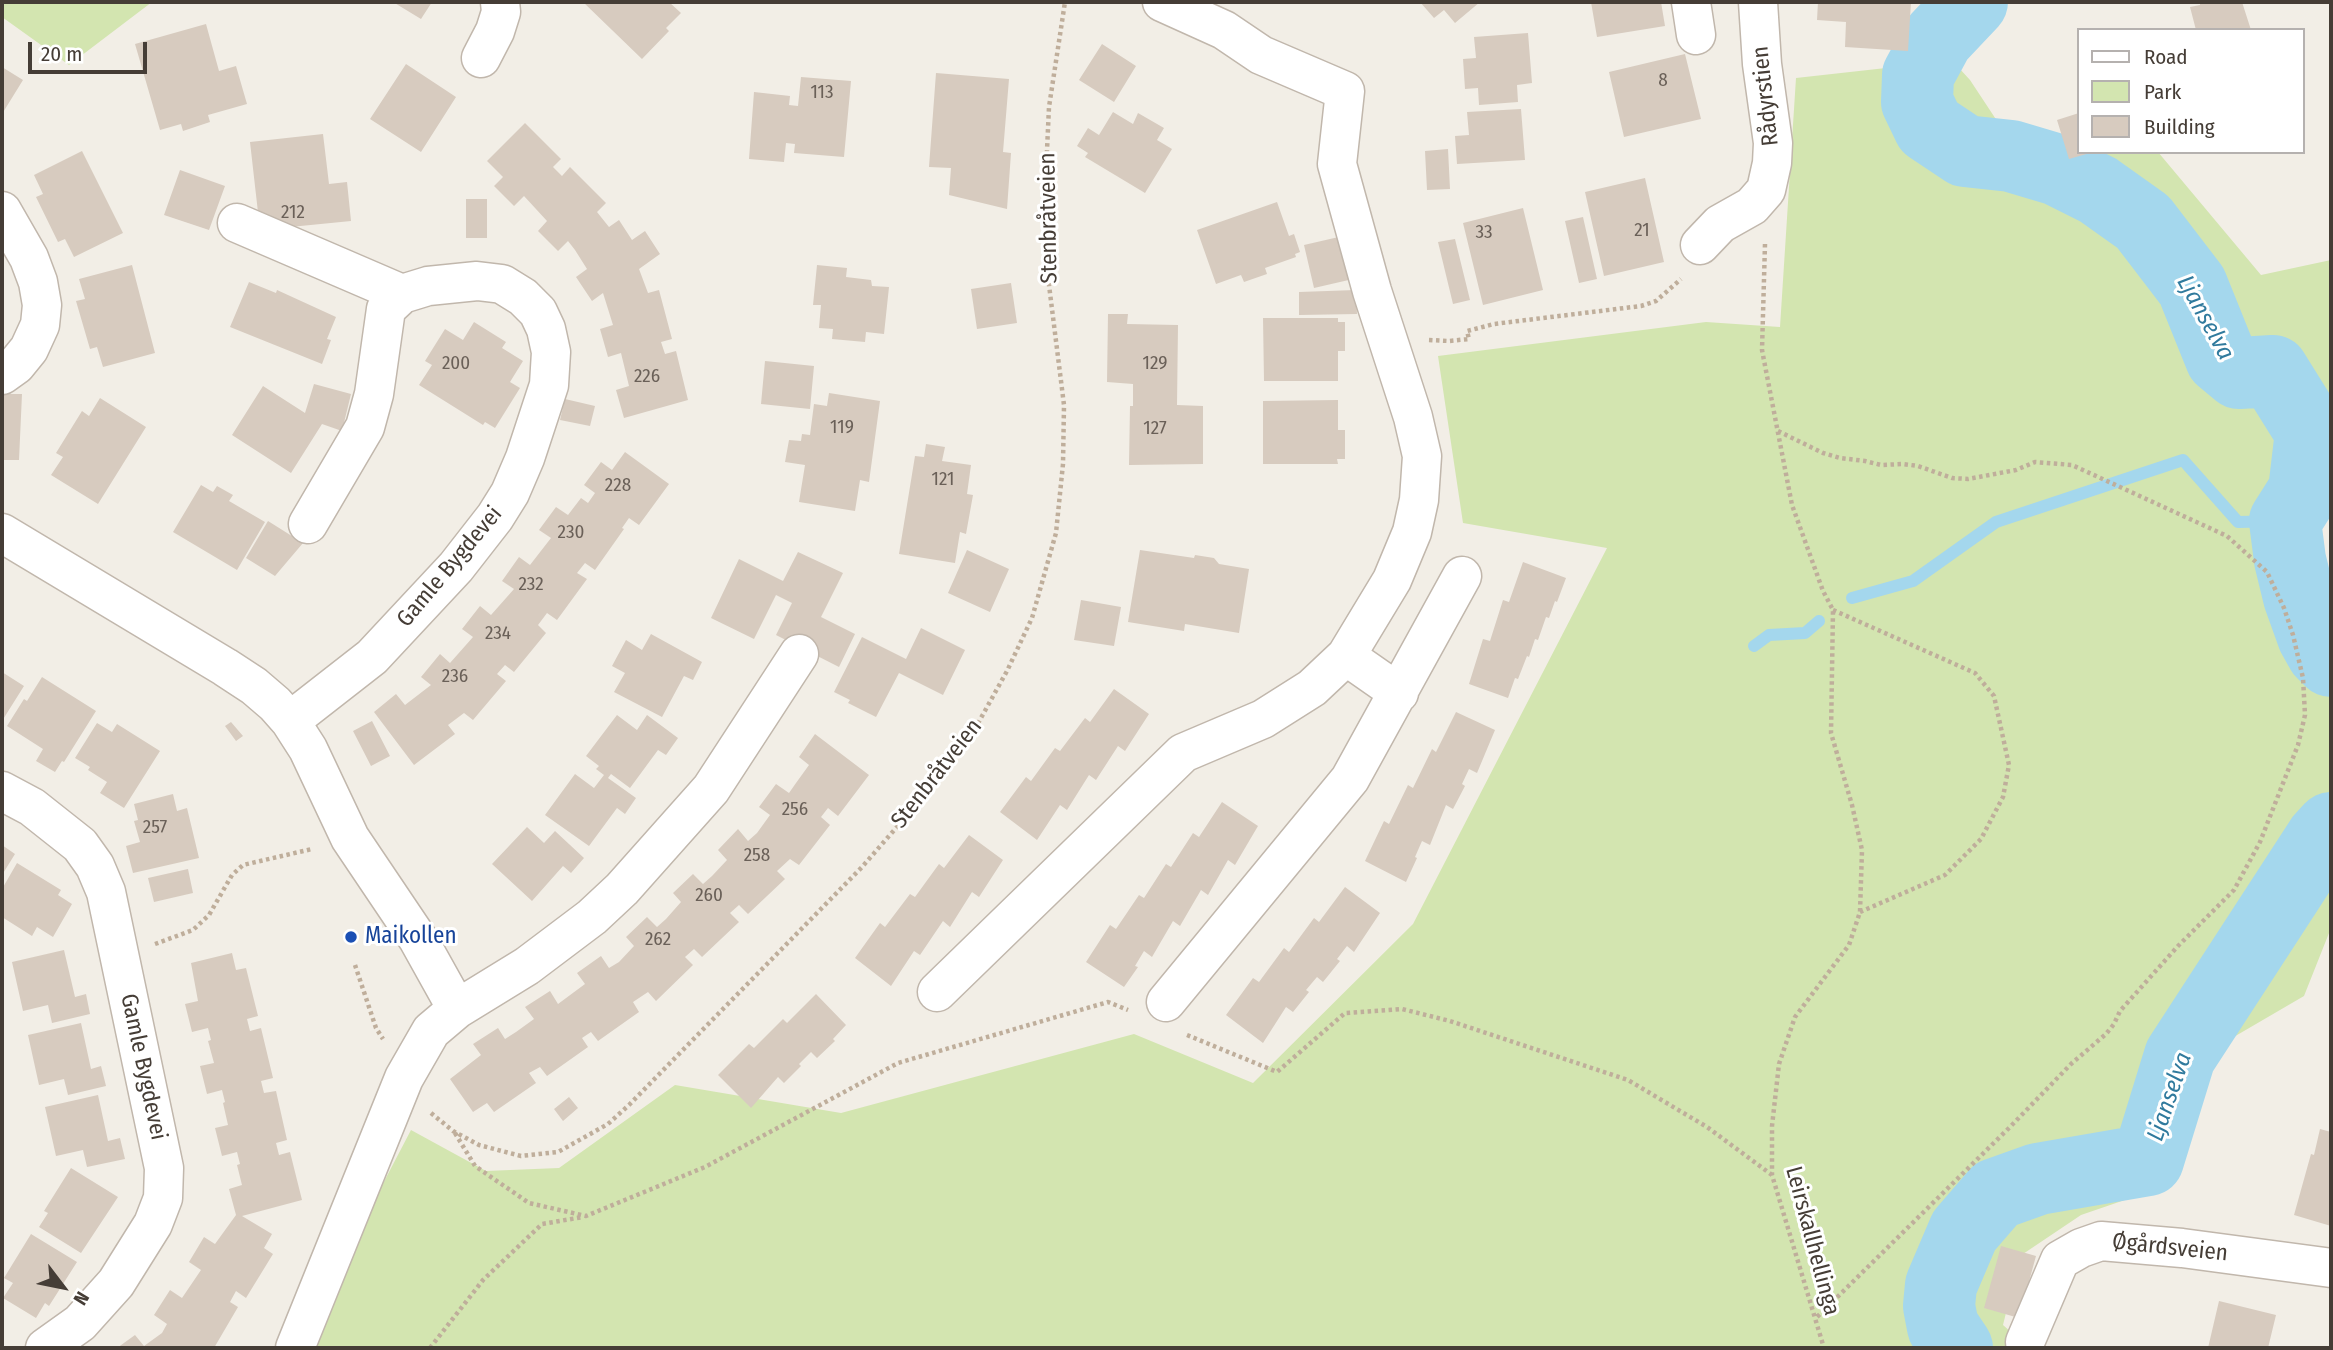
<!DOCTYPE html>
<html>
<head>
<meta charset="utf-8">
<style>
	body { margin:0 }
	#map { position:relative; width:2333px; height:1350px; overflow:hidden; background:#f2eee6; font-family:"Fira Sans Condensed",sans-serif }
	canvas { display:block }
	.frame { position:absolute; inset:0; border:4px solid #453d36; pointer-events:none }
	.legend { position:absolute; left:2077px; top:28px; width:228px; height:126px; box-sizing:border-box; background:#fff; border:2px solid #b5b1af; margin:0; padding:9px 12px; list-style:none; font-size:21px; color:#453d36 }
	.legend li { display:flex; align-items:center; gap:14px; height:35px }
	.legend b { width:35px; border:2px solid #b5b1af }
	.north { position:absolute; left:28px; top:1252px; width:70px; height:70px; -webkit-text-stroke:5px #fff; paint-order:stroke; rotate:122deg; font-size:19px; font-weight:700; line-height:28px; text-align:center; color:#453d36 }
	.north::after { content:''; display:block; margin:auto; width:24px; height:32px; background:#453d36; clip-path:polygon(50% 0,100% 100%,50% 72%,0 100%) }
	.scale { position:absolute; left:28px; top:42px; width:119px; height:32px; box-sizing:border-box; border:4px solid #453d36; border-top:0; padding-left:9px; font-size:21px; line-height:24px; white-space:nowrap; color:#453d36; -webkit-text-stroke:5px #fff; paint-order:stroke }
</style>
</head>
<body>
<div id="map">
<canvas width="2333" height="1350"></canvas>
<div class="frame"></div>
<ul class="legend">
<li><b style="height:9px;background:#fff"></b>Road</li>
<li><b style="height:19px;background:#d3e5b0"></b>Park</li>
<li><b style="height:19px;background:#d7cbbf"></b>Building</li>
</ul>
<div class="north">N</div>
<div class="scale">20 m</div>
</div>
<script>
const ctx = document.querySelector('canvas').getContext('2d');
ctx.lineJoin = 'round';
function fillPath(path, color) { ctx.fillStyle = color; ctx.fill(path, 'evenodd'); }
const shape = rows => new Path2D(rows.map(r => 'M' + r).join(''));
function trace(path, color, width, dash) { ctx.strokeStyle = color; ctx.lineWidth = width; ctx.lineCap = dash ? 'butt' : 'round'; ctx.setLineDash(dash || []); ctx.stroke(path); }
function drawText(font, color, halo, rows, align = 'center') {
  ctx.font = font + ' "Fira Sans Condensed",sans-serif'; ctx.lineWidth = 6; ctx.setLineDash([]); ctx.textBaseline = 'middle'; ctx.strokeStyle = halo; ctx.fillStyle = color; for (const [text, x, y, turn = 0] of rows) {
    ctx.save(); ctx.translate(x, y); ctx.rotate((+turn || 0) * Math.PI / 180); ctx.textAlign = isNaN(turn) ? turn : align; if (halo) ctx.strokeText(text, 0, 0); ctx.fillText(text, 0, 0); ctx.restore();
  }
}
const green = shape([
	[2,2,152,2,69,65,2,17],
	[1948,56,1970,80,2005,133,2061,154,2158,152,2261,275,2331,260,2331,472,2302,544,2331,640,2331,928,2304,996,2208,1052,2154,1190,2081,1215,2020,1256,2003,1325,2029,1348,297,1348,411,1130,486,1171,559,1168,675,1085,841,1113,1134,1034,1253,1083,1413,924,1607,548,1463,523,1438,356,1706,322,1780,327,1796,78,1895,67]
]);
const stream = shape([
	[1852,598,1913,581,1996,522,2183,460,2238,522,2285,521],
	[1754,646,1769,635,1805,633,1819,621]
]);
const river = shape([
	[1972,2,1938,38,1918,75,1917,102,1929,127,1965,151,2011,156,2058,170,2098,190,2143,222,2192,286,2221,358,2239,373,2273,371,2311,432,2304,491,2285,521,2290,560,2299,597,2313,636,2322,652,2331,661],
	[1957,1348,1943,1327,1939,1306,1941,1285,1964,1231,1996,1194,2038,1179,2148,1160,2180,1056,2321,839,2331,828]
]);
const building = shape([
	[393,2,432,2,421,19],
	[583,2,669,2,681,13,666,28,669,31,642,59],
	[1420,2,1480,2,1455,23,1444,10,1434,18],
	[1591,2,1661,2,1665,26,1597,37],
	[1818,2,1911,2,1908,51,1845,47,1846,22,1817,20],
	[2200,2,2242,2,2251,30,2196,30,2190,7,2200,5],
	[206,24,219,71,236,66,247,104,208,115,210,122,183,131,181,124,160,130,135,44],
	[1528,33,1532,83,1517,85,1518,102,1479,105,1478,88,1465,89,1463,59,1476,58,1474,37],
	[1102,44,1136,66,1114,102,1079,80],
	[1685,54,1701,119,1624,137,1609,72],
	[406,64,456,97,421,152,370,119],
	[2,67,23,80,2,114],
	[936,73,1009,79,1003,152,1011,153,1007,209,949,195,951,168,929,167],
	[801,77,851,81,844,157,794,153,795,144,786,143,784,162,749,159,754,92,790,96,789,105,798,106],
	[1521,109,1525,160,1457,164,1455,136,1469,135,1467,112],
	[1113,112,1133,124,1138,113,1164,128,1157,140,1172,149,1145,193,1085,157,1088,153,1077,146,1088,128,1099,135],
	[2079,113,2079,152,2090,153,2069,159,2057,120],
	[525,123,561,159,553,167,562,176,570,167,606,203,597,212,609,227,619,220,632,240,645,231,660,254,639,269,648,293,659,290,672,339,661,342,665,354,676,351,688,400,624,418,616,390,629,386,621,353,608,357,600,329,613,325,603,293,592,301,576,277,587,269,575,250,568,241,558,251,538,231,547,221,524,196,514,206,494,186,503,177,487,161],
	[323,134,329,184,347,182,351,221,260,230,250,142],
	[1448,149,1450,189,1427,190,1425,151],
	[82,151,123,233,74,257,65,239,58,242,36,197,43,194,34,175],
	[180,170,225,186,209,230,164,215],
	[1645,178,1664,262,1604,276,1585,192],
	[466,199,487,199,487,238,466,238],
	[1277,202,1289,236,1294,234,1300,252,1295,254,1296,257,1265,268,1267,274,1244,282,1241,275,1216,284,1197,230],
	[1523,208,1543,290,1483,305,1463,223],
	[1583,217,1597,279,1579,283,1565,221],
	[1343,236,1353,279,1314,288,1304,245],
	[1455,239,1470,300,1453,304,1438,242],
	[132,265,155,353,103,367,97,347,90,349,76,301,85,299,79,279],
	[817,265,847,268,846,277,871,280,872,286,889,287,884,334,866,332,865,342,832,339,833,329,819,328,821,305,813,305],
	[249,282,276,293,277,290,336,317,327,339,331,340,322,364,230,327],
	[1011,283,1017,323,977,329,971,289],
	[1356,290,1357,314,1299,315,1299,292],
	[1108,314,1128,314,1127,324,1178,325,1177,405,1203,406,1203,464,1129,465,1130,406,1133,406,1133,384,1107,382],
	[1263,318,1338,318,1338,322,1345,322,1345,351,1338,351,1338,381,1264,381],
	[474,322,506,342,502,348,523,361,510,382,520,388,495,428,485,422,483,425,419,385,432,365,425,361,445,329,463,340],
	[765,361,814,366,810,409,761,404],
	[314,384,351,394,342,431,322,424,291,473,232,435,263,386,305,413],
	[829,393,880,401,869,482,860,480,855,511,799,502,805,465,785,462,789,440,801,441,802,434,810,435,814,404,827,406],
	[2,394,22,394,19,460,2,460],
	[100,398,146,427,98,504,51,475,63,457,56,453,82,411,89,416],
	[565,399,595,406,590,426,560,420],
	[1338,400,1338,430,1345,430,1345,459,1337,459,1338,464,1263,464,1263,401],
	[926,444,945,447,942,461,971,465,967,494,973,495,966,534,960,532,955,563,899,554,915,456,924,457],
	[625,452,669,484,639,525,629,518,622,528,624,529,595,570,585,563,577,573,587,579,557,620,547,613,538,625,546,633,514,672,505,665,497,674,506,681,473,720,464,713,448,725,455,734,414,765,374,712,396,694,405,705,431,685,421,677,440,654,450,663,473,637,462,629,480,606,491,615,514,589,502,581,519,557,530,565,551,538,539,530,556,507,568,515,581,498,588,503,595,493,584,485,601,462,612,470],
	[201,485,213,492,217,486,233,495,229,501,265,522,237,570,173,532],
	[268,521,303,543,275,576,246,558],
	[967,550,1009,569,990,612,948,593],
	[1140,550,1194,558,1195,555,1214,558,1219,564,1249,569,1239,633,1185,624,1184,631,1128,622],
	[798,552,843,573,821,617,855,634,839,667,776,635,792,603,776,595,754,639,711,618,739,559,783,581],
	[1523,562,1566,578,1557,602,1555,601,1549,618,1546,617,1538,640,1535,639,1529,657,1527,656,1518,679,1515,678,1508,698,1469,684,1483,639,1490,641,1503,600,1509,602],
	[1081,600,1121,607,1114,646,1074,640],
	[921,628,965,650,943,695,899,673,876,717,848,703,850,700,834,692,862,637,906,659],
	[651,634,702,662,693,680,684,676,662,717,614,692,625,673,612,666,626,640,642,650],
	[2,672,24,686,2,721],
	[42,677,96,711,64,762,62,761,55,772,36,761,43,749,7,726,24,699,27,701],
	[1114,689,1149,714,1125,751,1118,746,1096,780,1089,775,1067,810,1060,805,1037,840,1000,812,1026,777,1031,781,1055,748,1060,751,1085,718,1090,722],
	[1456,712,1495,730,1477,773,1469,769,1462,784,1465,786,1453,809,1446,805,1430,845,1422,841,1415,857,1417,858,1406,882,1365,861,1384,821,1389,824,1408,785,1413,788,1432,749,1436,752],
	[617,715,637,730,647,715,678,738,666,755,658,750,630,788,611,774,608,778,636,798,625,814,617,808,589,846,545,815,575,774,594,788,604,775,596,769,599,766,586,756],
	[372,721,390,756,371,766,353,731],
	[231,722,243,736,236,741,225,726],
	[97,723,112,732,117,724,160,751,124,808,100,793,107,782,88,770,90,767,75,758],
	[815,734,869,775,838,816,828,808,821,817,830,825,799,865,790,859,777,871,785,879,748,914,739,905,730,913,739,922,702,957,694,949,685,957,693,965,656,1001,648,992,633,1002,639,1012,598,1041,591,1032,582,1038,588,1047,547,1076,540,1067,529,1073,536,1083,494,1112,487,1103,473,1112,450,1079,481,1055,473,1044,498,1028,505,1039,516,1032,534,1019,525,1007,550,991,558,1004,585,984,577,973,601,956,609,968,619,962,634,946,626,937,647,917,657,927,666,919,681,902,673,893,693,874,703,884,712,876,727,860,718,850,738,829,748,841,757,833,770,815,759,807,776,784,789,793,796,783,809,765,799,757],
	[173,794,177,811,187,808,199,858,133,873,126,846,140,842,134,821,138,820,134,804],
	[1222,802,1258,826,1235,865,1228,860,1208,895,1201,890,1180,926,1173,921,1152,957,1144,951,1135,966,1138,967,1124,987,1086,962,1110,925,1116,929,1139,895,1144,898,1166,864,1171,867,1193,833,1199,837],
	[527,827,544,843,555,831,584,858,571,873,563,866,532,901,492,864],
	[969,835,1003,860,979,897,972,892,950,927,943,921,920,955,914,951,891,986,855,958,880,923,885,927,910,894,915,897,939,864,944,868],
	[2,845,15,854,2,875],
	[17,863,61,890,58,895,72,904,53,937,37,927,32,936,2,917,2,889],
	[188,869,193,893,154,902,148,878],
	[1345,887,1380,913,1354,952,1347,946,1337,959,1340,961,1323,982,1317,977,1306,990,1309,992,1293,1012,1286,1007,1263,1043,1226,1015,1253,978,1259,982,1284,948,1289,952,1314,918,1319,922],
	[64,950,75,997,86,994,90,1014,52,1023,48,1005,23,1011,12,962],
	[232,953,236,970,246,968,258,1016,247,1019,250,1031,261,1028,273,1078,261,1081,264,1093,276,1091,287,1140,276,1143,279,1155,290,1152,302,1200,242,1216,272,1234,264,1248,273,1254,246,1298,236,1291,230,1302,238,1307,214,1348,203,1346,201,1348,117,1348,135,1335,144,1346,162,1333,167,1324,154,1315,170,1290,182,1298,201,1270,189,1262,204,1237,215,1244,236,1215,229,1189,242,1185,237,1165,240,1164,237,1152,222,1156,215,1128,228,1125,223,1103,225,1102,222,1090,207,1094,200,1066,214,1063,208,1041,211,1040,208,1028,192,1032,185,1004,198,1001,191,963],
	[816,994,846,1025,833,1039,835,1041,817,1058,811,1052,799,1064,801,1066,784,1083,778,1077,751,1108,718,1075,749,1044,754,1048,783,1019,787,1023],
	[81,1023,91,1069,101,1066,106,1086,68,1095,64,1079,39,1085,28,1035],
	[98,1095,108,1141,120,1138,125,1159,87,1167,83,1150,56,1156,45,1107],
	[569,1097,578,1108,563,1121,554,1109],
	[2320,1129,2331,1132,2331,1226,2294,1215,2311,1154,2314,1155],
	[71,1168,118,1197,81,1253,39,1227,48,1213,44,1211],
	[31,1234,77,1262,49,1306,45,1303,36,1318,3,1298,13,1283,4,1278],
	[2001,1246,2036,1256,2019,1318,1984,1308],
	[2219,1301,2276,1315,2268,1348,2208,1348]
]);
const path = shape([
	[1765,244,1762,350,1792,505,1823,591,1833,610,1831,733,1852,805,1862,850,1860,912,1849,945,1795,1017,1779,1064,1772,1126,1772,1175,1824,1348],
	[1429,340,1449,341,1469,339,1467,331,1494,324,1641,306,1656,301,1681,279],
	[1778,431,1823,453,1840,458,1865,461,1881,465,1903,464,1918,466,1952,478,1968,479,2016,470,2035,462,2072,465,2227,536,2267,572,2284,608,2293,635,2303,678,2305,715,2298,745,2260,842,2234,890,2178,946,2120,1011,2114,1024,2106,1034,2071,1064,2010,1127,1815,1319],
	[1833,610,1975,673,1994,696,2009,765,2003,797,1981,839,1945,875,1860,912],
	[155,944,193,930,209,915,232,875,243,865,312,849],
	[355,965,376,1028,383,1039],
	[1187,1035,1277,1072,1345,1013,1402,1009,1450,1021,1628,1080,1707,1127,1772,1175],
	[431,1113,453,1131,479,1145,521,1156,558,1152,608,1124,629,1105,862,867,937,781,971,736,1007,671,1032,618,1056,533,1063,464,1064,405,1049,285,1044,215,1049,107,1065,2],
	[455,1133,475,1166,529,1203,586,1216,705,1167,898,1063,1108,1002,1128,1010],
	[430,1348,483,1280,542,1224,583,1217]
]);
const minor = shape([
	[1691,2,1696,35],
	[481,58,495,31,501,12,500,2],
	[2,211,29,258,38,282,42,305,40,325,29,349,16,365,2,375],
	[237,223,402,294],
	[1700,245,1720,224,1752,206,1766,190,1772,163,1773,143,1762,64,1758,2],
	[2,533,225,667,254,686,275,704,290,721,308,749,350,838,418,939,457,1009,527,966,592,917,622,889,711,789,799,654],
	[1346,656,1399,693],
	[290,721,372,657,456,567,495,517,510,493,525,458,549,385,551,352,546,329,538,312,523,297,502,284,477,281,428,286,402,294,386,309,374,394,365,427,308,524],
	[2,791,32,807,80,845,95,866,106,892,164,1168,163,1198,153,1224,116,1283,80,1323,45,1348],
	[937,992,1183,753,1263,719,1312,688,1346,656,1392,580,1412,532,1419,500,1422,456,1413,417,1372,291,1337,164,1345,91,1261,55,1224,30,1162,2],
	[1166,1002,1350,779,1462,576],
	[2025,1342,2060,1260,2081,1248,2101,1241,2182,1248,2331,1268],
	[295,1348,404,1078,431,1031,457,1009]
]);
const markers = [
	[351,937,7,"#1a4fb4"]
];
const numberNames = [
	["8",1663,81],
	["113",822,93],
	["212",293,213],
	["21",1642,231],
	["33",1484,233],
	["200",456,364],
	["129",1155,364],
	["226",647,377],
	["119",842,428],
	["127",1155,429],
	["121",943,480],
	["228",618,486],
	["230",571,533],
	["232",531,585],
	["234",498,634],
	["236",455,677],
	["256",795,810],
	["257",155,828],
	["258",757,856],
	["260",709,896],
	["262",658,940]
];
const streetNames = [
	["Rådyrstien",1766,96,-96],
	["Stenbråtveien",1049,218,-91],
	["Gamle Bygdevei",450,567,-50],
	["Stenbråtveien",937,774,-52],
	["Gamle Bygdevei",143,1067,78],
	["Leirskallhellinga",1812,1241,75],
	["Øgårdsveien",2170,1248,6]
];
const transitNames = [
	["Maikollen",365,937]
];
const waterNames = [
	["Ljanselva",2205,318,61],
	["Ljanselva",2170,1097,-71]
];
fillPath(green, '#d3e5b0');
trace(stream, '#a4d7ed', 12);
trace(river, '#a4d7ed', 72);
fillPath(building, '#d7cbbf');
trace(minor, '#c1b7ac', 41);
trace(path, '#bfae9b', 4.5, [3.5, 3.5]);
trace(minor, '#fff', 38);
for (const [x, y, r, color] of markers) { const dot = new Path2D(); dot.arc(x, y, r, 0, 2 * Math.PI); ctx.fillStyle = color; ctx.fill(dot); trace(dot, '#fff', 2.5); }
drawText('19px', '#6a6058', null, numberNames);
drawText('23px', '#453d36', '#fff', streetNames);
drawText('23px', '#164399', '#fff', transitNames, 'left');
drawText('italic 24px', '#307a9d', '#fff', waterNames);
</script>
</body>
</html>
